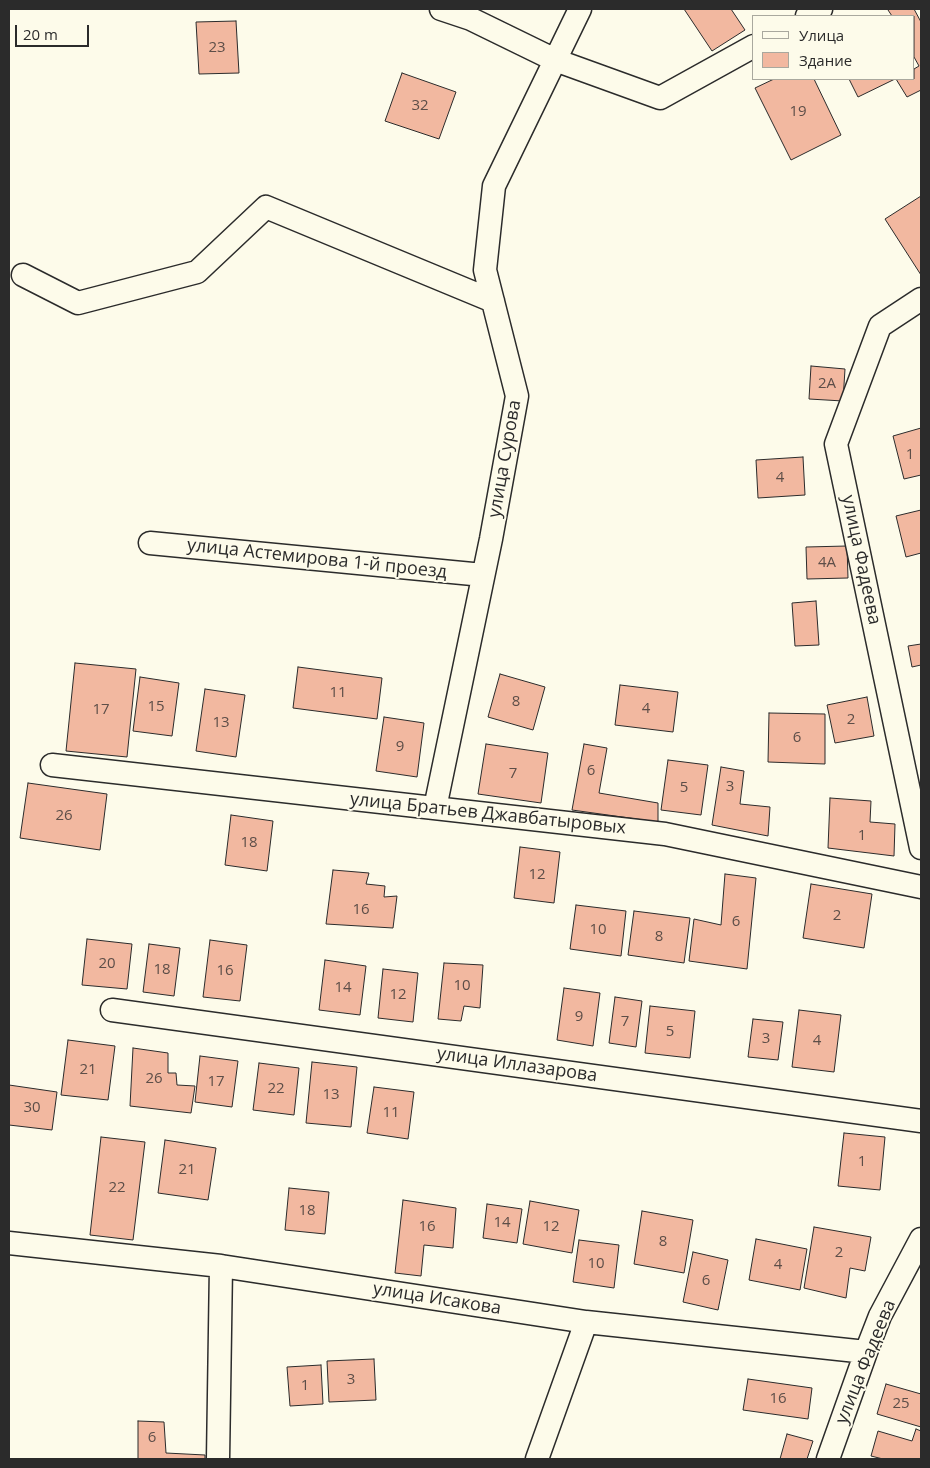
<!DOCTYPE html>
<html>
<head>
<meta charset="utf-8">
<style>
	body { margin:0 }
	#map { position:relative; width:930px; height:1468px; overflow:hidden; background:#fdfbea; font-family:"Open Sans",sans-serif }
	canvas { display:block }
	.frame { position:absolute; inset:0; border:10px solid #2b2b2b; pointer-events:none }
	.legend { position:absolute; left:752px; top:15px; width:162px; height:65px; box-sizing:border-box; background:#fdfbea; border:1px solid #a9a89e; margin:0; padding:6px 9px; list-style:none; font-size:15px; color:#2b2b2b }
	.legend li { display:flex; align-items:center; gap:10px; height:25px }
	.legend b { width:25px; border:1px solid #a9a89e }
	.scale { position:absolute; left:15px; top:25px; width:74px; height:22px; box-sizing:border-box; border:2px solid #2b2b2b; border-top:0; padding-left:6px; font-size:15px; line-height:18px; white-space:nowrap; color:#2b2b2b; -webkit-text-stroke:4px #fdfbea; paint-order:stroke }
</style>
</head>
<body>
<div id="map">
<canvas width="930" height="1468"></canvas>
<div class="frame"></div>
<ul class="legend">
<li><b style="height:6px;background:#fdfbea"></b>Улица</li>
<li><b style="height:14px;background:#f2b8a0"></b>Здание</li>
</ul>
<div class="scale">20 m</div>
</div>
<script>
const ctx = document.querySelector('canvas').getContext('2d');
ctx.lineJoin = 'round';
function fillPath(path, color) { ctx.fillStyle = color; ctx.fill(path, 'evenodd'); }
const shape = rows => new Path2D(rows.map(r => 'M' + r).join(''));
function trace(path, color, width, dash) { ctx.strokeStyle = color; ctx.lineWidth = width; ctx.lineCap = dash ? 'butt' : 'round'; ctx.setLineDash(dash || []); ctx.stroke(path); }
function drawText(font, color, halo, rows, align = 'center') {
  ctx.font = font + ' "Open Sans",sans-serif'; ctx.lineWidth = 4; ctx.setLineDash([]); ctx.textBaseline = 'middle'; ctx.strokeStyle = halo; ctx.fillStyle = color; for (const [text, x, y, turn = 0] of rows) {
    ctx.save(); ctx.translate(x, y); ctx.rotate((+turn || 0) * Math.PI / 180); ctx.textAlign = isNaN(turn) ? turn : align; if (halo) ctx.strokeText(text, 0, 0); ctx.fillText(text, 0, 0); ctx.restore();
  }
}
const building = shape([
	[684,9,731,9,745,30,712,51,684,9],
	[890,9,914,9,921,22,921,90,907,97,896,79,914,79,914,69,919,66,914,57,914,16,892,16,888,10,890,9],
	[236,21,239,73,199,74,196,22,236,21],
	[402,73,456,92,439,139,385,121,402,73],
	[774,79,814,79,841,135,791,160,755,88,774,79],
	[849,79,895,79,858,97,849,79],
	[921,196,921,275,885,219,921,196],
	[811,366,845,369,843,401,809,399,811,366],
	[921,428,921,475,904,479,893,436,921,428],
	[803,457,805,495,758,498,756,460,803,457],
	[921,510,921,553,906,557,896,516,921,510],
	[847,546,848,578,807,579,806,547,847,546],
	[816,601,819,645,795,646,792,603,816,601],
	[921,644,921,665,912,667,908,646,921,644],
	[75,663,136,669,127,757,66,751,75,663],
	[298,667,382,678,377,719,293,708,298,667],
	[500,674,545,687,533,730,488,717,500,674],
	[140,677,179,683,172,736,133,731,140,677],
	[620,685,678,692,673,732,615,725,620,685],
	[205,689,245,695,236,757,196,751,205,689],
	[867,697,874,736,835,743,827,705,867,697],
	[769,713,825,714,825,764,768,762,769,713],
	[384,717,424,723,417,777,376,771,384,717],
	[486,744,548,753,541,803,478,794,486,744],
	[584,744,607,748,599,793,658,803,658,822,572,810,584,744],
	[668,760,708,765,701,815,661,810,668,760],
	[721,767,744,771,740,804,770,807,768,836,712,825,721,767],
	[28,783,107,794,100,850,20,838,28,783],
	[830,798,871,801,870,822,895,824,894,856,828,848,830,798],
	[231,815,273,821,267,871,225,865,231,815],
	[520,847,560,852,554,903,514,898,520,847],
	[333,870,369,873,366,884,385,886,384,897,397,896,393,928,326,924,333,870],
	[725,874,756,878,747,969,689,961,694,919,721,925,725,874],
	[811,884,872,894,864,948,803,938,811,884],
	[576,905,626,911,621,956,570,949,576,905],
	[634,911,690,918,684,963,628,955,634,911],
	[87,939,132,944,127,989,82,985,87,939],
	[210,940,247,945,240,1001,203,997,210,940],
	[149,944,180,948,174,996,143,992,149,944],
	[325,960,366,966,360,1015,319,1010,325,960],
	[444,963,483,965,480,1008,464,1006,461,1021,438,1019,444,963],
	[383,969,418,973,413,1022,378,1018,383,969],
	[564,988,600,993,593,1046,557,1040,564,988],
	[615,997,642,1001,636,1047,609,1043,615,997],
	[650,1006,695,1011,690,1058,645,1053,650,1006],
	[799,1010,841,1015,834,1072,792,1067,799,1010],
	[753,1019,783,1022,778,1060,748,1057,753,1019],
	[68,1040,115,1046,108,1100,61,1095,68,1040],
	[133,1048,168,1053,168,1073,176,1073,177,1085,195,1086,191,1113,130,1106,133,1048],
	[200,1056,238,1061,232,1107,195,1102,200,1056],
	[312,1062,357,1067,351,1127,306,1123,312,1062],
	[259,1063,299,1068,294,1115,253,1110,259,1063],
	[9,1085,57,1092,52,1130,9,1125,9,1085],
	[374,1087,414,1092,408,1139,367,1133,374,1087],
	[844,1133,885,1137,880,1190,838,1186,844,1133],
	[101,1137,145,1142,133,1240,90,1235,101,1137],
	[165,1140,216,1148,208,1200,158,1193,165,1140],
	[289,1188,329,1192,325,1234,285,1230,289,1188],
	[403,1200,456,1208,453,1248,424,1245,421,1276,395,1273,403,1200],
	[530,1201,579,1210,572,1253,523,1244,530,1201],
	[487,1204,522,1209,517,1243,483,1238,487,1204],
	[642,1211,693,1220,684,1273,634,1264,642,1211],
	[814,1227,871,1237,865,1271,850,1268,846,1298,804,1288,814,1227],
	[756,1239,807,1249,800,1290,749,1280,756,1239],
	[579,1240,619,1245,614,1288,573,1282,579,1240],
	[693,1252,728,1260,718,1310,683,1302,693,1252],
	[374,1359,376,1400,329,1402,327,1361,374,1359],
	[321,1365,323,1404,290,1406,287,1367,321,1365],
	[748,1379,812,1388,808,1419,743,1410,748,1379],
	[886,1384,921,1394,921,1427,877,1414,886,1384],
	[138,1421,164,1422,166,1453,205,1455,205,1459,138,1459,138,1421],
	[916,1429,921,1431,921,1459,883,1459,871,1456,878,1431,912,1441,916,1429],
	[787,1434,813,1441,807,1459,780,1459,787,1434]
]);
const minor = shape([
	[441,9,471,19,555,60,660,98,754,46],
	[807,16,821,9],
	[23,275,78,303,197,272,266,207,493,301],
	[921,299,880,326,836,444,921,848],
	[150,543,483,575],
	[52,765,665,834,921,887],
	[435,808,491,539,517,396,485,270,494,186,580,9],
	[112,1010,921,1121],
	[9,1243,221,1266,586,1322,866,1352],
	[218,1459,221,1266],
	[537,1459,586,1322],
	[828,1459,866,1352,880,1316,921,1239]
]);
const numberNames = [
	["23",217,48],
	["32",420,106],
	["19",798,112],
	["2А",827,384],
	["1",910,455],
	["4",780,478],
	["4А",827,563],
	["11",338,693],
	["8",516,702],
	["15",156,707],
	["4",646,709],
	["17",101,710],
	["2",851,720],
	["13",221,723],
	["6",797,738],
	["9",400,747],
	["6",591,771],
	["7",513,774],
	["3",730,787],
	["5",684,788],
	["26",64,816],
	["1",862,836],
	["18",249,843],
	["12",537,875],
	["16",361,910],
	["2",837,916],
	["6",736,922],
	["10",598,930],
	["8",659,937],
	["20",107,964],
	["18",162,970],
	["16",225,971],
	["10",462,986],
	["14",343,988],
	["12",398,995],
	["9",579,1017],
	["7",625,1022],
	["5",670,1032],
	["3",766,1039],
	["4",817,1041],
	["21",88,1070],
	["26",154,1079],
	["17",216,1082],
	["22",276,1089],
	["13",331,1095],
	["30",32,1108],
	["11",391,1113],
	["1",862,1162],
	["21",187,1170],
	["22",117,1188],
	["18",307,1211],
	["14",502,1223],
	["16",427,1227],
	["12",551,1227],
	["8",663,1242],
	["2",839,1253],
	["10",596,1264],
	["4",778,1265],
	["6",706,1281],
	["3",351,1380],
	["1",305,1386],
	["16",778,1399],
	["25",901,1404],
	["6",152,1438]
];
const streetNames = [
	["улица Сурова",505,459,-80],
	["улица Астемирова 1-й проезд",317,559,6],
	["улица Фадеева",861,560,78],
	["улица Братьев Джавбатыровых",488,814,6],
	["улица Иллазарова",517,1065,8],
	["улица Исакова",437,1299,9],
	["улица Фадеева",866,1362,-68]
];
fillPath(building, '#f2b8a0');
trace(building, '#2b2b2b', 1);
trace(minor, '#2b2b2b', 25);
trace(minor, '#fdfbea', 22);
drawText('15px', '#5d4e48', null, numberNames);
drawText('18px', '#2b2b2b', '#fdfbea', streetNames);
</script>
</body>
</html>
